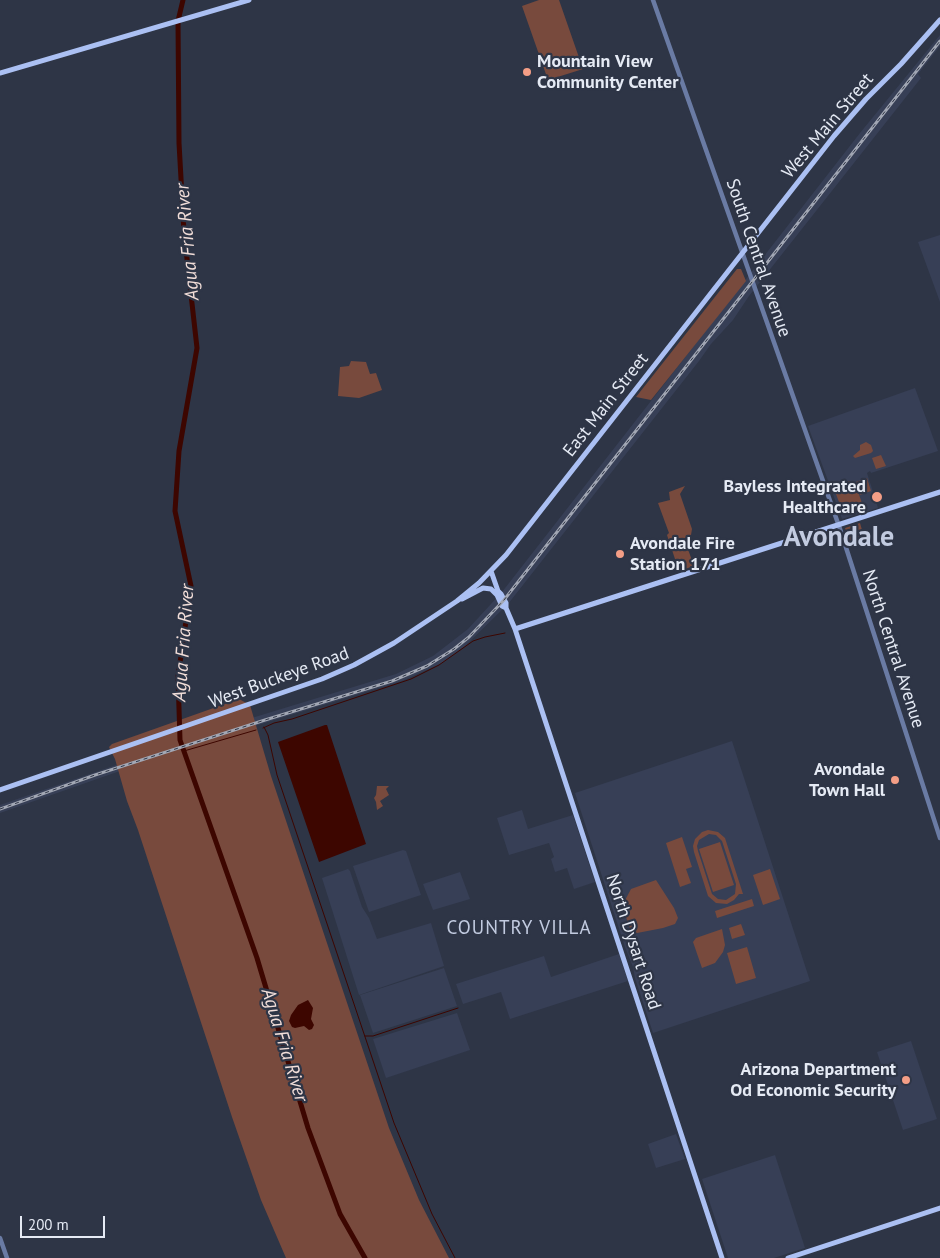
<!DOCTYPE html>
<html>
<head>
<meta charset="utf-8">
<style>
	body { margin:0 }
	#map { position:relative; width:940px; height:1258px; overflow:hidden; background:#2e3546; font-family:"PT Sans",sans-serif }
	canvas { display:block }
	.scale { position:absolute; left:20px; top:1216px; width:85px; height:22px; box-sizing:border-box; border:2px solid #e5eaf4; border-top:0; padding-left:6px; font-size:15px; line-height:18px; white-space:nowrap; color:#e5eaf4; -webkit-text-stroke:4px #2e3546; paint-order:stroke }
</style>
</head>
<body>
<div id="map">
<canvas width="940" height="1258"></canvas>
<div class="scale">200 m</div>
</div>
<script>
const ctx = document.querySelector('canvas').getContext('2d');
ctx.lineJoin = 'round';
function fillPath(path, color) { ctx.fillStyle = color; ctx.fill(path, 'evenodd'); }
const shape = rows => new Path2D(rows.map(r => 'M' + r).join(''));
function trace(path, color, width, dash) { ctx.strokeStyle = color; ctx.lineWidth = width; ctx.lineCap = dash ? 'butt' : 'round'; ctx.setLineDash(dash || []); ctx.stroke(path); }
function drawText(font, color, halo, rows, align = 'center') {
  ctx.font = font + ' "PT Sans",sans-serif'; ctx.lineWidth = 4.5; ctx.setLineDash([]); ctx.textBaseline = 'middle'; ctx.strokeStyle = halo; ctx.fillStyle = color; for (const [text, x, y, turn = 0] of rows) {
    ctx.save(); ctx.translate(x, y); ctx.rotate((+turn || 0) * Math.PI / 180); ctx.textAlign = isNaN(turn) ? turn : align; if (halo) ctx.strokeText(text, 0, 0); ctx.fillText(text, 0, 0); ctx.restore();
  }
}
const built = shape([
	[940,35,940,46,918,74,921,78,749,296,733,320,711,344,699,361,508,604,465,646,442,663,402,681,258,725,117,772,0,813,0,805,255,717,396,674,433,656,468,629,502,592,860,133],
	[940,235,940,302,918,242],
	[915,388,938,451,871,473,870,471,867,473,878,508,842,519,808,426],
	[732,741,810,981,653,1033,635,978,633,967,625,947,575,793],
	[522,810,528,829,573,815,595,882,574,889,567,868,555,872,551,859,554,857,549,843,509,855,497,818],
	[403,850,406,851,421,895,369,912,353,866],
	[348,869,350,871,362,907,369,918,377,939,431,923,444,966,359,995,322,878],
	[460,872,470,899,433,910,423,884],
	[619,954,628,981,510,1019,501,992,463,1004,456,984,544,956,551,977],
	[444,968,457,1006,373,1033,360,995],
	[457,1013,470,1050,386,1078,373,1039],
	[911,1041,937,1119,903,1130,877,1052],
	[676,1134,685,1159,656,1168,648,1144],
	[775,1155,805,1248,774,1258,728,1258,702,1179]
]);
const green = shape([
	[539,0,559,0,583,69,548,80,522,6],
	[737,269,741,269,746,281,651,400,636,397],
	[351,361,366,362,370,374,376,373,382,390,359,398,338,396,340,367,349,366],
	[866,442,871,445,873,451,871,453,855,458,853,456,860,450,860,445],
	[881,455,886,466,876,469,872,458],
	[867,478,871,491,860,495,856,482],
	[849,481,857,489,862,503,857,508,846,511,842,510,836,494,838,485],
	[685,486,680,494,692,529,691,535,685,538,685,541,694,566,679,571,667,535,669,533,658,503,670,500,669,492],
	[860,523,864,537,850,541,845,528],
	[239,699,250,705,271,776,389,1128,419,1200,449,1258,286,1258,261,1200,232,1117,138,830,127,801,115,759,109,747,112,744],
	[377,786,389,786,386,789,389,795,380,801,383,806,377,810,376,802,374,798,376,795],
	[708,830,718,832,725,838,743,894,739,894,734,900,727,904,716,903,708,896,694,852,693,846,695,839,702,832],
	[709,834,716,835,722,841,736,884,735,894,726,900,718,899,712,894,698,851,697,846,699,840],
	[682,837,692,867,686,869,691,883,680,887,666,843],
	[720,842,734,885,713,892,699,849],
	[770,869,780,899,763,905,753,875],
	[656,880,674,908,678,918,675,924,663,928,632,934,622,906,631,889],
	[752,899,754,906,717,918,715,911],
	[741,924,745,935,732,939,729,928],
	[722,929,725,945,723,952,715,963,702,968,693,942,696,938],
	[747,947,756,978,736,984,727,953]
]);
const water = shape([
	[325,725,327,725,366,844,319,862,278,742],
	[308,1000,313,1008,311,1019,314,1025,312,1029,309,1030,304,1026,295,1028,292,1027,289,1021,291,1015,298,1005]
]);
const stream = shape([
	[264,727,268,735,277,775,394,1123,432,1214,455,1258],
	[263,728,274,723,292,719,411,679,439,665,473,641,485,637,505,633],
	[184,751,256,730],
	[365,1036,373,1036,458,1008]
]);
const river = shape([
	[183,0,178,21,179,143,184,232,197,348,179,451,175,511,191,586,178,677,180,740,257,958,308,1128,340,1214,365,1258]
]);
const minor = shape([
	[653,0,840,529,940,838],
	[0,1238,7,1258]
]);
const major = shape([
	[0,73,249,0],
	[491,571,498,591,497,595,502,606,506,608],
	[498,591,501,594,506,603,506,608,515,629,722,1258],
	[462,599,483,588,491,589,497,595],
	[515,629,940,492],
	[0,790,322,679,354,665,394,643,457,601,479,583,506,555,834,136,866,99,901,64,940,20],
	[788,1258,940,1208]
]);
const rail = shape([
	[0,809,95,775,265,720,392,681,427,666,454,649,469,637,504,600,940,41]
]);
const markers = [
	[527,72,5,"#f49e86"],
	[877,497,6,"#f49e86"],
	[620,554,5,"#f49e86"],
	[895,780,5,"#f49e86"],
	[906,1080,5,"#f49e86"]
];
const poiNames = [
	["Mountain View",537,62,"left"],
	["Community Center",537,83,"left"],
	["Bayless Integrated",866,487],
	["Healthcare",866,508],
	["Avondale Fire",630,544,"left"],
	["Station 171",630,565,"left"],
	["Avondale",885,770],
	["Town Hall",885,791],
	["Arizona Department",896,1070],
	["Od Economic Security",896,1091]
];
const streetNames = [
	["West Main Street",828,126,-50],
	["South Central Avenue",758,258,71],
	["East Main Street",606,405,-52],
	["North Central Avenue",893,649,72],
	["West Buckeye Road",279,678,-20],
	["North Dysart Road",633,942,72]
];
const waterNames = [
	["Agua Fria River",188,242,-95],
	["Agua Fria River",184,643,-86],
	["Agua Fria River",284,1045,73]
];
const neighbourhoodNames = [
	["COUNTRY VILLA",519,929]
];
const townNames = [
	["Avondale",839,538]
];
fillPath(built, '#373f56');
fillPath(green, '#784a3d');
fillPath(water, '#3d0600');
trace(stream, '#3d0600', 1);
trace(river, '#3d0600', 5);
trace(minor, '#6a7ba4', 4.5);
trace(major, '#abc0f3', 5);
trace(rail, '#a2a7b4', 3);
trace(rail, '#2e3546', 1, [4]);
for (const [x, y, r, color] of markers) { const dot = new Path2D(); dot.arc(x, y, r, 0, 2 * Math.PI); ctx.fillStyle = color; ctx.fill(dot); trace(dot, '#2e3546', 2); }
drawText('bold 18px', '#e5eaf4', '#2e3546', poiNames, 'right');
drawText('18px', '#e5eaf4', '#2e3546', streetNames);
drawText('italic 19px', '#f2ded9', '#2e3546', waterNames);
ctx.letterSpacing = '1px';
drawText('19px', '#c2cbe0', '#2e3546', neighbourhoodNames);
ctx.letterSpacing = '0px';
drawText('bold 28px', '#c2cbe0', '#2e3546', townNames);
</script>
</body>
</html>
